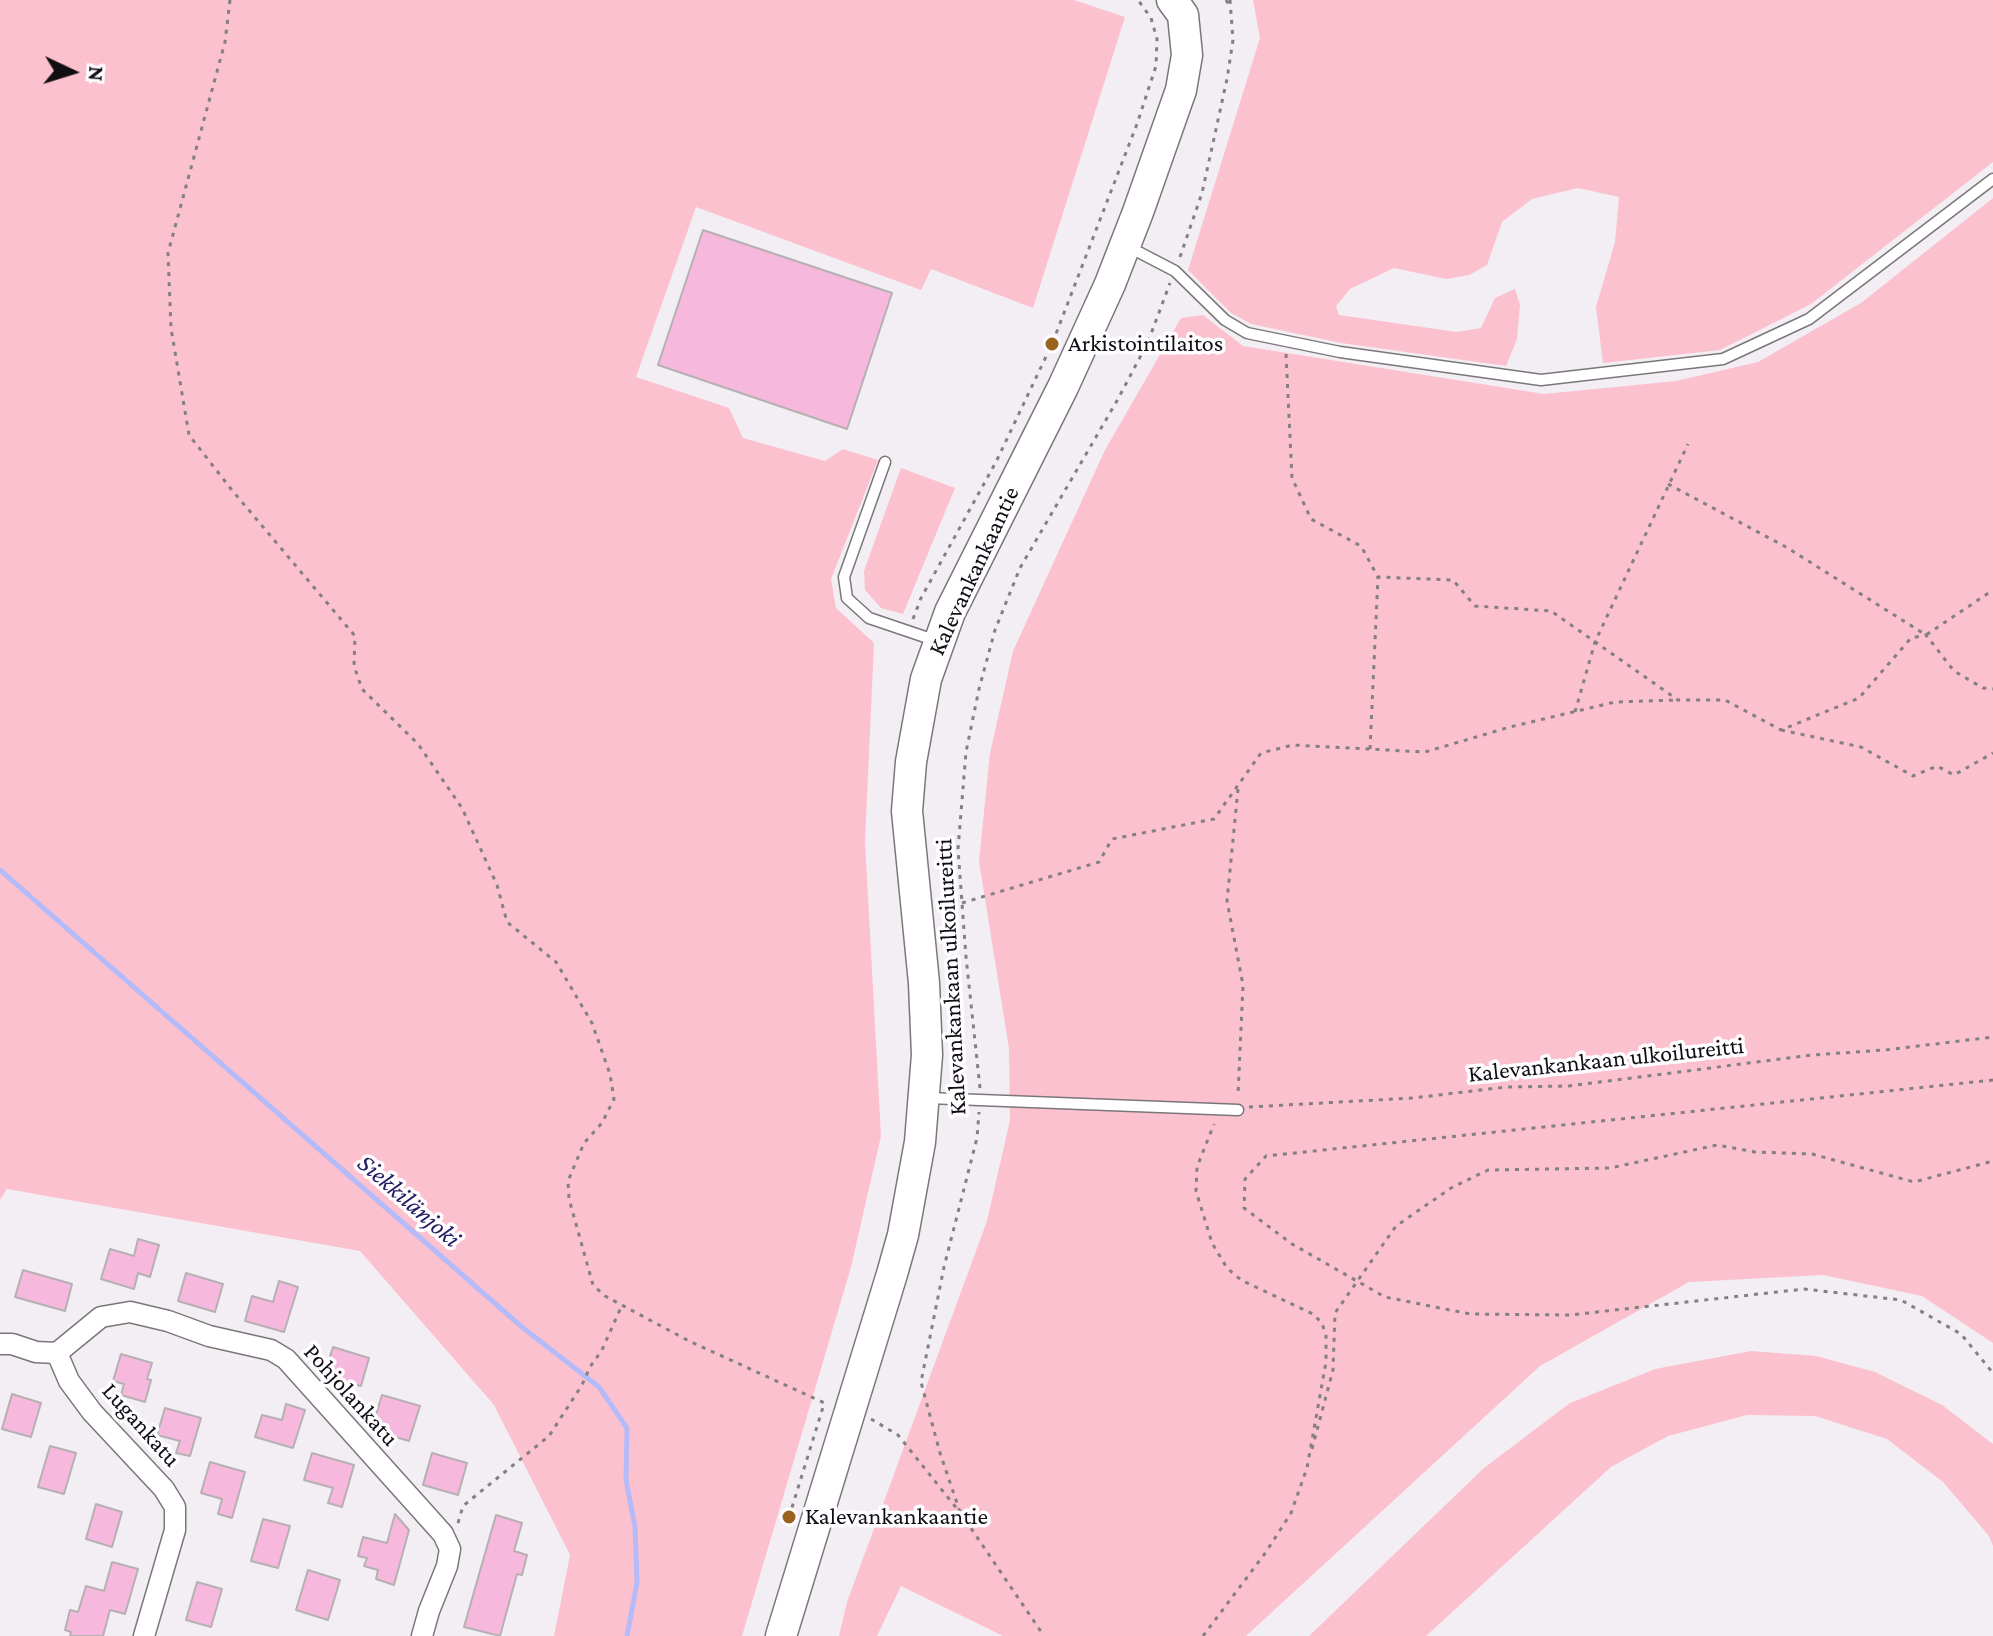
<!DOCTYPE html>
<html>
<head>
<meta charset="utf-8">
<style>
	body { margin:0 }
	#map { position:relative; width:1993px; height:1636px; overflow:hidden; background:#f3eef4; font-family:"Crimson Pro",serif }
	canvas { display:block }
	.north { position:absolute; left:32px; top:32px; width:80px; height:80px; -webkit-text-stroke:6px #fefdff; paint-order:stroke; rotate:94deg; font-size:22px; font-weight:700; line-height:32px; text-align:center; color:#100e10 }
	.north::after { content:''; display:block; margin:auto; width:28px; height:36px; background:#100e10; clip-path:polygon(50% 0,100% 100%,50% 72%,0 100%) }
</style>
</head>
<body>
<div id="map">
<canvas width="1993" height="1636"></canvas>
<div class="north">N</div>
</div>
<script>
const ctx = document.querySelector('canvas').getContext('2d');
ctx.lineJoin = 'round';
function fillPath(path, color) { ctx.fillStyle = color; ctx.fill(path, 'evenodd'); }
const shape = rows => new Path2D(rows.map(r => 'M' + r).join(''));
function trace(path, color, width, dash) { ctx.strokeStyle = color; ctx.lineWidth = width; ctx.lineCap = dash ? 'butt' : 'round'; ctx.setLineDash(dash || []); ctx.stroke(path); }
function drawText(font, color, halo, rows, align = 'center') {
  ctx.font = font + ' "Crimson Pro",serif'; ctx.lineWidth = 7; ctx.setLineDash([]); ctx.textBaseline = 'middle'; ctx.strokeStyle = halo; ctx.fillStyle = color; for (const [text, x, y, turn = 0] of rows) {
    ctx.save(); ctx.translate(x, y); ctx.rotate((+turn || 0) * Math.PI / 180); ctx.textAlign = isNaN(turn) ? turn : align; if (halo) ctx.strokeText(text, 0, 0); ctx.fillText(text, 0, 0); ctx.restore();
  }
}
const green = shape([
	[0,0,1074,0,1125,17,1033,308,931,269,921,290,696,207,636,377,729,408,743,438,825,461,843,449,878,460,831,579,836,608,874,643,865,841,881,1136,851,1267,742,1636,554,1636,570,1555,494,1405,360,1251,7,1189,0,1200],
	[1253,0,1993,0,1993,162,1811,304,1720,350,1603,363,1596,307,1615,242,1619,197,1578,188,1532,199,1502,222,1487,265,1469,275,1446,279,1394,268,1350,289,1336,306,1339,315,1457,332,1481,328,1495,298,1515,289,1520,305,1517,339,1506,366,1341,343,1251,324,1231,313,1188,270,1260,38],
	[1993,198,1993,1343,1922,1296,1823,1275,1689,1282,1540,1366,1246,1636,1003,1636,901,1586,877,1636,839,1636,847,1602,987,1221,1010,1120,1009,1049,979,861,990,753,1013,651,1105,450,1181,318,1203,315,1243,346,1544,394,1676,381,1758,362,1861,303],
	[901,468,955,488,903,614,881,608,865,590,864,571],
	[1751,1351,1816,1356,1875,1372,1942,1405,1993,1444,1993,1546,1989,1536,1943,1482,1887,1439,1815,1416,1747,1415,1668,1436,1611,1467,1426,1636,1309,1636,1484,1468,1570,1403,1655,1369]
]);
const stream = shape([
	[0,870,522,1327,599,1387,627,1428,626,1480,635,1527,637,1583,627,1636]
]);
const building = shape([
	[703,230,892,293,847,429,658,365,703,230],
	[138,1239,159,1245,150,1277,138,1273,134,1289,101,1279,110,1249,134,1256,138,1239],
	[23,1270,72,1284,65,1311,15,1297,23,1270],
	[186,1273,223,1284,215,1312,178,1301,186,1273],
	[279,1281,298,1287,284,1332,245,1321,252,1296,273,1302,279,1281],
	[333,1347,369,1358,361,1386,324,1376,333,1347],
	[121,1354,152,1363,147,1379,151,1380,145,1402,121,1395,124,1384,113,1381,121,1354],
	[12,1394,41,1403,31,1437,2,1429,12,1394],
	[382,1395,420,1406,409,1441,371,1430,382,1395],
	[286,1404,305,1410,293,1448,255,1437,262,1415,282,1420,286,1404],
	[165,1408,201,1418,190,1456,176,1453,180,1441,157,1435,165,1408],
	[50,1446,76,1453,64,1494,38,1487,50,1446],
	[312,1453,354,1465,342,1507,328,1503,333,1488,304,1480,312,1453],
	[432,1453,467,1463,458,1495,423,1485,432,1453],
	[210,1462,245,1472,232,1518,218,1514,222,1499,201,1493,210,1462],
	[96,1504,122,1512,112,1547,86,1539,96,1504],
	[395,1514,409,1530,394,1585,376,1579,378,1570,364,1566,367,1558,358,1556,363,1537,387,1543,395,1514],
	[496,1515,522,1523,514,1551,527,1555,522,1575,517,1574,500,1636,464,1627,496,1515],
	[263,1519,290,1526,278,1568,251,1561,263,1519],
	[112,1562,138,1569,125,1614,110,1610,103,1636,70,1636,71,1632,65,1630,70,1610,78,1612,86,1586,104,1591,112,1562],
	[308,1570,340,1580,328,1620,296,1610,308,1570],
	[197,1582,222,1589,211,1627,186,1620,197,1582]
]);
const path = shape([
	[230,0,225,42,168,253,171,328,189,435,231,489,355,636,354,666,362,689,418,744,462,808,497,885,507,922,556,962,592,1023,610,1074,614,1099,602,1123,584,1143,568,1181,569,1199,593,1285,605,1296,689,1341,829,1405],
	[1226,0,1231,8],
	[1180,257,1202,193,1227,79,1233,40,1230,0],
	[1286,354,1292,478,1311,519,1361,546,1378,577,1453,580,1475,606,1551,611,1678,700,1725,700,1781,730,1859,698,1911,638,1926,635,1954,671,1983,688,1993,689],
	[1668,484,1786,547,1926,635,1993,590],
	[913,619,921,598,996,462,1052,344,1137,124,1156,66,1157,39,1151,18,1138,0],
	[1575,712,1595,642,1688,444],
	[1781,730,1861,747,1913,776,1937,766,1954,775,1993,753],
	[1370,749,1378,577],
	[1238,789,1227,901,1243,985,1238,1095],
	[962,903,1099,862,1112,839,1214,819,1261,753,1293,745,1425,752,1510,727,1615,702,1678,700],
	[1993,1080,1266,1156,1245,1179,1244,1208,1292,1244,1385,1297,1470,1314,1570,1315,1804,1289,1901,1300,1961,1334,1993,1373],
	[980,1088,966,957,958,849,966,752,979,689,995,630,1020,568,1118,399,1148,342,1170,283],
	[1249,1107,1413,1098,1506,1087,1569,1086,1812,1055,1885,1050,1993,1037],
	[871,1419,898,1435,962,1515,1044,1636],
	[1312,1449,1333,1370,1335,1313,1396,1226,1451,1188,1488,1170,1610,1168,1717,1145,1755,1152,1812,1154,1914,1182,1993,1161],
	[960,1512,940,1453,921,1382,944,1267,977,1138,979,1112],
	[789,1517,824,1404],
	[458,1523,463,1506,549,1436,582,1385,590,1367,602,1350,622,1305],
	[1203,1636,1266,1552,1291,1513,1307,1468,1326,1362,1326,1336,1322,1323,1313,1314,1241,1280,1227,1268,1212,1243,1196,1191,1197,1167,1214,1124]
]);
const lane = shape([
	[1127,246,1175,271,1225,320,1247,333,1340,352,1541,380,1723,359,1809,319,1993,179],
	[885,462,844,577,847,598,869,618,937,641],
	[928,1098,1238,1110]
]);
const street = shape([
	[0,1344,12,1344,36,1352,57,1353,69,1381,92,1412,164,1489,175,1507,175,1530,144,1636],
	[57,1353,101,1317,130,1312,168,1321,209,1336,271,1350,286,1359,443,1534,450,1549,447,1566,429,1611,422,1636]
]);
const secondary = shape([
	[781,1636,892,1274,903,1235,920,1142,927,1055,924,983,907,811,911,762,926,679,950,612,1063,387,1110,284,1138,212,1181,90,1187,55,1183,15,1172,0]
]);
const markers = [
	[1052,344,8,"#9a631d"],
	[789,1517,8,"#9a631d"]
];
const poiNames = [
	["Arkistointilaitos",1068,344],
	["Kalevankankaantie",805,1517]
];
const streetNames = [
	["Kalevankankaantie",974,571,-65],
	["Kalevankankaan ulkoilureitti",951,977,-93],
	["Kalevankankaan ulkoilureitti",1606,1060,-6],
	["Pohjolankatu",351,1395,48],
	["Lugankatu",141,1425,48]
];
const waterNames = [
	["Siekkilänjoki",409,1201,41]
];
fillPath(green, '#fcc1ce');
trace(stream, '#b5bbf8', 5);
fillPath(building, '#f7b8dd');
trace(building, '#b6b0b3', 2);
trace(lane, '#7a767a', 13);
trace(street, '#7a767a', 23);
trace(secondary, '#7a767a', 33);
trace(path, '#837f83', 3, [4, 6]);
trace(lane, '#fff', 10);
trace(street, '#fff', 20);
trace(secondary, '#fff', 30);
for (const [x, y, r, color] of markers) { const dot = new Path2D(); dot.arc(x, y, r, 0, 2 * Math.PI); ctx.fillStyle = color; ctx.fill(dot); trace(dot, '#fefdff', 3); }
drawText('24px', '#100e10', '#fefdff', poiNames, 'left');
drawText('24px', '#100e10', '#fefdff', streetNames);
drawText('italic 26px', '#221c61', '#fefdff', waterNames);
</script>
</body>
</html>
